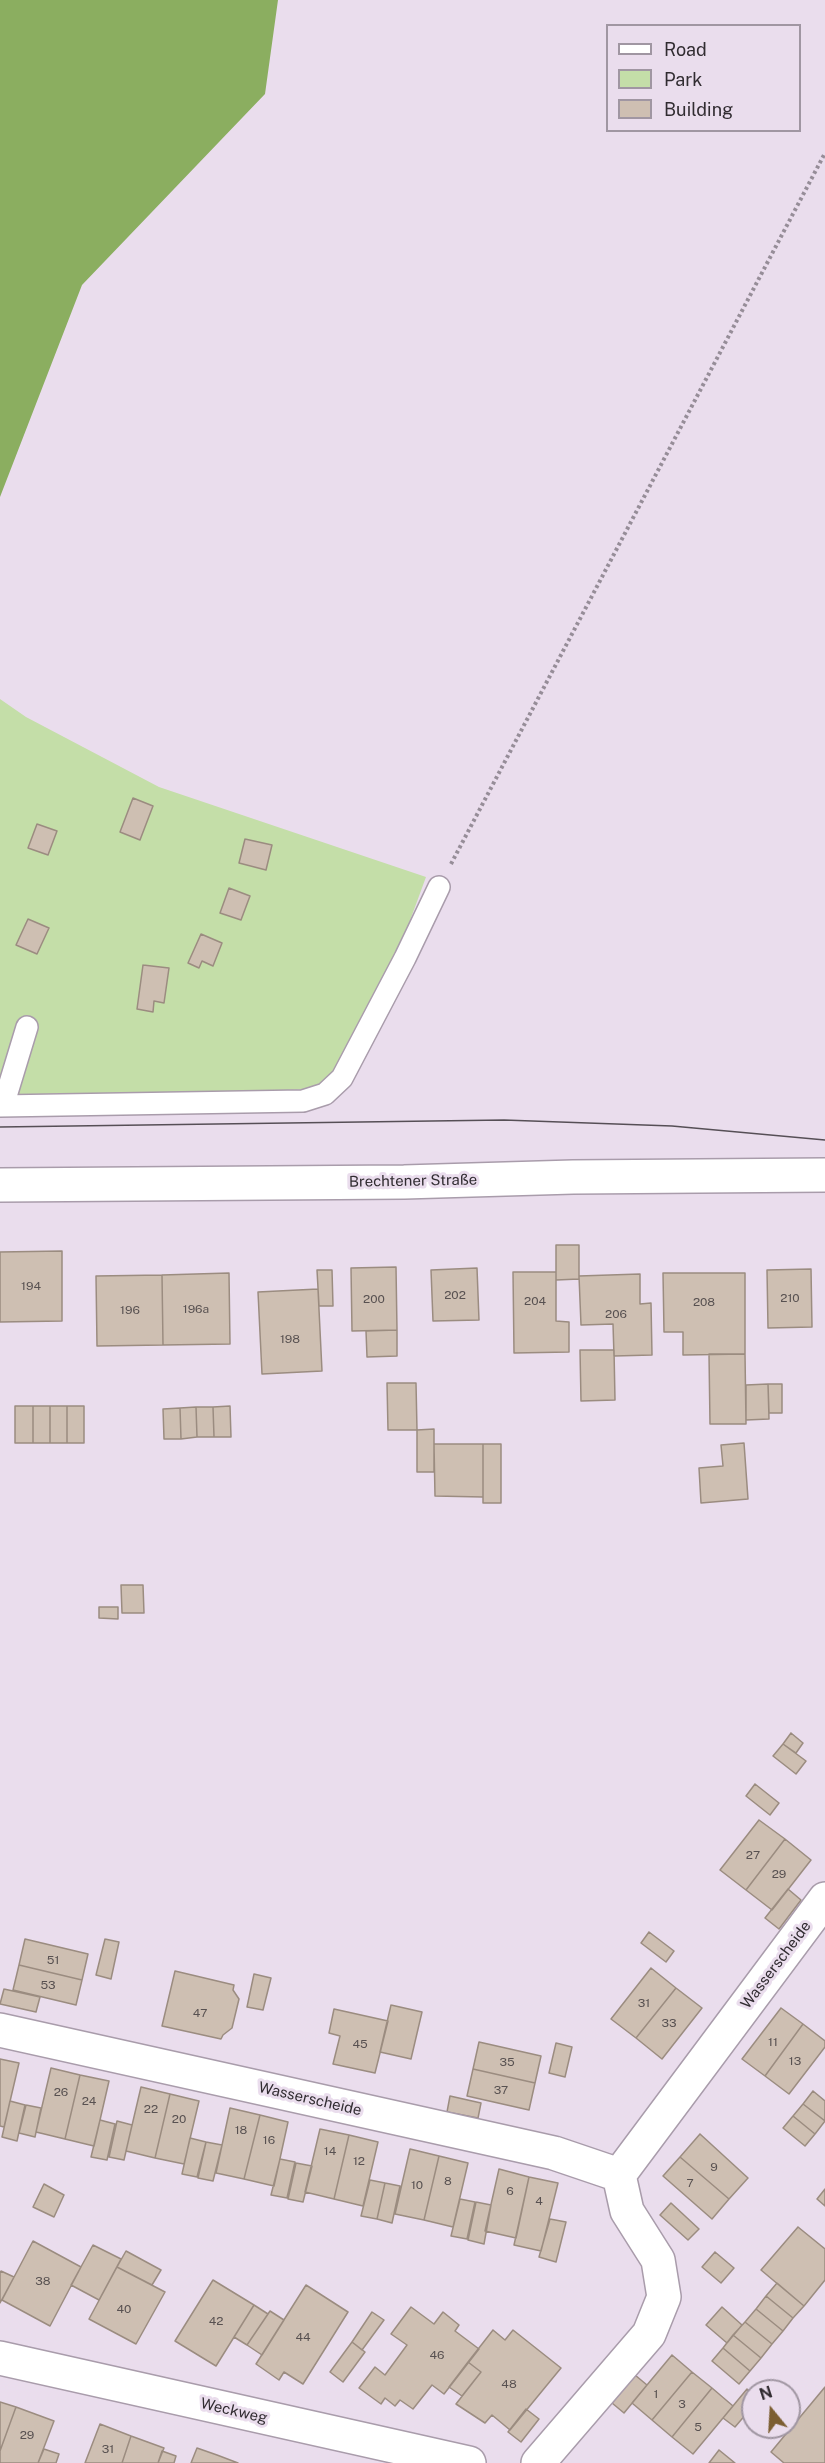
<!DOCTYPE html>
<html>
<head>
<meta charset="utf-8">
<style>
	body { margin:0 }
	#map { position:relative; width:825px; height:2463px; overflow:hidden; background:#eadded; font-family:"Public Sans",sans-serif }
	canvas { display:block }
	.legend { position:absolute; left:606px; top:24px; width:195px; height:108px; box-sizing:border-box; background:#eadded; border:2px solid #a096a2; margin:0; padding:8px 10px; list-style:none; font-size:18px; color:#312c31 }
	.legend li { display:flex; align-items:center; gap:12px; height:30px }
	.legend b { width:30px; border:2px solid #a096a2 }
	.north { position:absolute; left:741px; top:2379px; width:60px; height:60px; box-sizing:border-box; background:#eadded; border:2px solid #a096a2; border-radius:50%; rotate:342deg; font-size:16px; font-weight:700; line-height:24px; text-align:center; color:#312c31 }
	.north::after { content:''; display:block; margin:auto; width:21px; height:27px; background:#7c5e32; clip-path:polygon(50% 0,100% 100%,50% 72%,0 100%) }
</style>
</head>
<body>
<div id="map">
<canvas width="825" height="2463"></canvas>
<ul class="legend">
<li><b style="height:8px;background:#fff"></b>Road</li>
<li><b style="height:16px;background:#c4dea8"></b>Park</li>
<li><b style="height:16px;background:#cebfb2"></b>Building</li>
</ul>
<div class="north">N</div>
</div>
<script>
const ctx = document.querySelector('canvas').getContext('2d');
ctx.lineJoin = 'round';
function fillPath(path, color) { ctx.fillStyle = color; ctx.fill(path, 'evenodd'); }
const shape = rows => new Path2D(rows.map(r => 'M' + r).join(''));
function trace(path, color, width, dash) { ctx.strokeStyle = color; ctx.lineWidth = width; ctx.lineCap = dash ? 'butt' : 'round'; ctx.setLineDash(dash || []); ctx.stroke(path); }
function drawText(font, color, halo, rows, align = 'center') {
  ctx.font = font + ' "Public Sans",sans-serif'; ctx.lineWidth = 6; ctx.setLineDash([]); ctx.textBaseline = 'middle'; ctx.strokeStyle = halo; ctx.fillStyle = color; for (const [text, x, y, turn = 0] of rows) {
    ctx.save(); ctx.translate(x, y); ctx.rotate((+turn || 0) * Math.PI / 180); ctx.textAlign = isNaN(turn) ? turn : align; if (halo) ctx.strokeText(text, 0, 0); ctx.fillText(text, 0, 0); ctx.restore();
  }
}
const green = shape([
	[0,699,26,717,159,787,426,877,408,926,427,938,343,1088,0,1100]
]);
const forest = shape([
	[0,0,278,0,265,94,82,285,0,497]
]);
const building = shape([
	[133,798,153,806,140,840,120,832,133,798],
	[37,824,57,831,48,855,28,848,37,824],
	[245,839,272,845,266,870,239,863,245,839],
	[229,888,250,896,241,920,220,913,229,888],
	[28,919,49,928,37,954,16,945,28,919],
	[201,934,222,943,213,966,202,961,199,968,188,963,201,934],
	[143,965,169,968,164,1003,154,1001,153,1012,137,1009,143,965],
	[556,1245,579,1245,579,1279,556,1280,556,1245],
	[62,1251,62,1321,0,1322,0,1252,62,1251],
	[396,1267,397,1330,352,1331,351,1268,396,1267],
	[477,1268,479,1320,433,1321,431,1270,477,1268],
	[811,1269,812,1327,768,1328,767,1270,811,1269],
	[317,1270,332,1270,333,1306,319,1306,317,1270],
	[513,1272,556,1272,556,1321,569,1322,569,1352,514,1353,513,1272],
	[229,1273,230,1344,163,1345,162,1275,229,1273],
	[663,1273,745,1273,745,1354,683,1355,683,1332,664,1332,663,1273],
	[640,1274,640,1304,651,1303,652,1355,614,1356,613,1324,581,1325,579,1276,640,1274],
	[162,1275,163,1345,97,1346,96,1276,162,1275],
	[318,1289,322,1371,262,1374,258,1292,318,1289],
	[397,1330,397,1356,367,1357,366,1331,397,1330],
	[580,1350,614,1350,615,1400,581,1401,580,1350],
	[709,1354,745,1354,746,1424,710,1424,709,1354],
	[387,1383,416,1383,417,1430,388,1430,387,1383],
	[768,1384,782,1384,782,1413,769,1413,768,1384],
	[768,1384,769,1419,746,1420,746,1385,768,1384],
	[15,1406,33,1406,33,1443,15,1443,15,1406],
	[33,1406,50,1406,50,1443,33,1443,33,1406],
	[50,1406,67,1406,67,1443,50,1443,50,1406],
	[67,1406,84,1406,84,1443,67,1443,67,1406],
	[230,1406,231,1437,214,1437,213,1407,230,1406],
	[196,1407,213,1407,214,1437,197,1437,196,1407],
	[196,1407,197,1437,181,1439,180,1408,196,1407],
	[180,1408,181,1439,164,1439,163,1409,180,1408],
	[434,1429,434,1472,417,1472,417,1430,434,1429],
	[744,1443,748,1499,701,1503,699,1468,723,1466,721,1445,744,1443],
	[434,1444,483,1444,483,1497,435,1496,434,1444],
	[483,1444,501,1444,501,1503,483,1503,483,1444],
	[121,1585,143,1585,144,1613,122,1613,121,1585],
	[99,1607,118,1607,118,1619,99,1618,99,1607],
	[791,1733,803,1743,796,1753,783,1744,791,1733],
	[783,1744,806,1761,796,1774,773,1756,783,1744],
	[755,1784,779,1803,770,1815,746,1796,755,1784],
	[759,1820,785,1839,746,1890,720,1870,759,1820],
	[785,1839,811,1860,772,1910,746,1890,785,1839],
	[788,1889,801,1900,779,1929,765,1918,788,1889],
	[649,1932,674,1951,666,1962,641,1943,649,1932],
	[25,1939,88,1954,82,1980,19,1965,25,1939],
	[105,1939,119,1942,111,1979,96,1975,105,1939],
	[19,1965,82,1980,76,2005,13,1990,19,1965],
	[651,1968,676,1988,636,2038,611,2019,651,1968],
	[175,1971,234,1985,233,1990,239,1999,232,2028,223,2035,221,2039,162,2026,175,1971],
	[254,1974,271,1978,263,2010,247,2007,254,1974],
	[676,1988,702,2008,662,2059,636,2038,676,1988],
	[4,1989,40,1997,36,2012,0,2004,4,1989],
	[391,2005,422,2012,411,2059,380,2052,391,2005],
	[781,2008,803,2024,765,2076,742,2059,781,2008],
	[334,2009,388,2021,375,2073,333,2064,340,2036,329,2033,334,2009],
	[803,2024,825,2041,825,2047,789,2094,765,2076,803,2024],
	[479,2042,541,2056,535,2083,473,2069,479,2042],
	[556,2043,572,2047,565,2077,549,2073,556,2043],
	[0,2059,19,2063,4,2127,0,2126,0,2059],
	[51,2068,80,2075,65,2139,36,2132,51,2068],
	[473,2069,535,2083,529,2110,467,2096,473,2069],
	[80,2075,109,2081,94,2146,65,2139,80,2075],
	[141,2087,170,2094,155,2158,126,2151,141,2087],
	[813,2091,825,2101,825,2121,803,2104,813,2091],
	[170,2094,199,2101,184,2164,155,2158,170,2094],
	[450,2096,481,2103,478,2118,447,2112,450,2096],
	[10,2101,25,2105,17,2141,2,2137,10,2101],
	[803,2104,825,2121,815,2134,793,2116,803,2104],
	[26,2105,41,2108,35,2137,19,2133,26,2105],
	[230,2108,260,2115,244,2179,216,2173,230,2108],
	[260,2115,288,2122,274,2186,244,2179,260,2115],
	[793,2116,815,2134,805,2146,783,2128,793,2116],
	[100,2120,115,2124,107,2160,91,2157,100,2120],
	[117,2121,132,2125,124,2160,109,2157,117,2121],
	[320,2129,349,2135,334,2199,305,2192,320,2129],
	[700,2134,748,2178,729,2199,680,2157,700,2134],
	[349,2135,378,2142,363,2206,334,2199,349,2135],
	[190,2138,206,2142,197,2177,182,2174,190,2138],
	[206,2142,222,2145,213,2181,198,2178,206,2142],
	[410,2149,439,2156,424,2220,395,2214,410,2149],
	[439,2156,468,2163,453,2227,424,2220,439,2156],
	[680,2157,729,2199,712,2219,663,2176,680,2157],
	[280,2159,295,2162,287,2198,271,2195,280,2159],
	[296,2163,312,2166,303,2202,288,2199,296,2163],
	[499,2169,529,2177,516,2238,485,2231,499,2169],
	[529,2177,558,2183,541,2251,514,2245,529,2177],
	[370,2180,385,2183,377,2219,361,2216,370,2180],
	[385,2183,400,2186,392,2223,377,2219,385,2183],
	[44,2184,64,2195,54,2217,33,2207,44,2184],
	[825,2189,825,2206,817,2199,825,2189],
	[460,2199,475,2202,467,2239,451,2236,460,2199],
	[476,2202,491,2205,484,2244,468,2240,476,2202],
	[671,2203,699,2229,688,2240,660,2215,671,2203],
	[550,2219,566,2222,556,2262,539,2257,550,2219],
	[798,2227,825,2249,825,2280,804,2306,761,2270,798,2227],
	[33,2241,81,2267,50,2326,2,2300,33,2241],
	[93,2245,121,2259,99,2300,71,2285,93,2245],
	[126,2251,161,2270,152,2285,117,2267,126,2251],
	[715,2252,734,2268,721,2283,702,2267,715,2252],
	[117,2267,165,2292,136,2344,89,2319,117,2267],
	[1,2271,14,2277,0,2303,0,2273,1,2271],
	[213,2280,254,2305,216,2366,175,2341,213,2280],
	[777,2283,804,2306,793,2318,766,2296,777,2283],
	[306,2285,348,2312,303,2384,284,2372,279,2380,256,2364,306,2285],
	[766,2296,793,2318,783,2331,756,2309,766,2296],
	[254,2305,268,2314,247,2345,234,2337,254,2305],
	[411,2307,434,2324,443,2312,459,2325,455,2331,479,2349,444,2394,432,2385,413,2409,400,2400,395,2406,385,2398,381,2404,359,2388,375,2367,385,2375,407,2345,391,2334,411,2307],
	[722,2307,742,2325,727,2343,706,2325,722,2307],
	[756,2309,783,2331,772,2344,745,2322,756,2309],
	[270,2311,284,2320,262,2355,247,2345,270,2311],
	[372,2312,384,2320,362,2350,352,2342,372,2312],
	[745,2322,772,2344,761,2358,733,2335,745,2322],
	[493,2330,505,2340,513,2330,561,2368,510,2430,492,2415,485,2423,456,2404,481,2372,468,2362,493,2330],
	[733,2335,761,2358,750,2371,723,2348,733,2335],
	[352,2342,365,2352,343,2382,330,2372,352,2342],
	[723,2348,750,2371,739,2384,712,2361,723,2348],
	[672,2355,692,2372,652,2420,632,2403,672,2355],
	[468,2362,481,2372,462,2396,449,2387,468,2362],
	[692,2372,712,2388,672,2437,652,2420,692,2372],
	[635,2375,647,2385,624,2413,612,2403,635,2375],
	[825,2387,825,2463,784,2463,771,2452,825,2387],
	[712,2388,733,2406,693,2454,672,2437,712,2388],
	[747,2389,753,2394,753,2406,735,2427,723,2418,747,2389],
	[0,2402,16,2407,0,2451,0,2402],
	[16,2407,54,2421,38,2463,0,2463,0,2451,16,2407],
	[526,2409,539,2419,521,2442,508,2432,526,2409],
	[100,2424,131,2436,122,2463,85,2463,100,2424],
	[131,2436,164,2448,158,2463,122,2463,131,2436],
	[197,2448,217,2455,238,2463,191,2463,197,2448],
	[44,2449,59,2454,56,2463,38,2463,44,2449],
	[719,2450,735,2463,709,2463,719,2450],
	[162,2451,176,2456,174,2463,158,2463,162,2451]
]);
const path = shape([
	[451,864,825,153]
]);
const service = shape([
	[0,1106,303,1101,325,1094,342,1078,405,958,439,887],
	[3,1106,27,1027]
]);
const minor = shape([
	[0,2030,554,2153,619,2175,627,2211,658,2260,664,2297,649,2334,538,2463],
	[619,2175,825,1899],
	[0,2358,469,2463]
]);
const secondary = shape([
	[0,1185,404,1182,573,1177,825,1175]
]);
const tram = shape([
	[0,1127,504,1120,672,1126,825,1140]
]);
const numberNames = [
	["194",31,1286],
	["202",455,1295],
	["210",790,1298],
	["200",374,1299],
	["204",535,1301],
	["208",704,1302],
	["196a",196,1309],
	["196",130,1310],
	["206",616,1314],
	["198",290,1339],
	["27",753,1855],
	["29",779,1874],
	["51",53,1960],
	["53",48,1985],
	["31",644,2003],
	["47",200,2013],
	["33",669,2023],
	["11",773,2042],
	["45",360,2044],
	["13",795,2061],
	["35",507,2062],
	["37",501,2090],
	["26",61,2092],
	["24",89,2101],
	["22",151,2109],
	["20",179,2119],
	["18",241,2130],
	["16",269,2140],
	["14",330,2151],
	["12",359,2161],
	["9",714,2167],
	["8",448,2181],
	["7",690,2183],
	["10",417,2185],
	["6",510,2191],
	["4",539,2201],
	["38",43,2281],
	["40",124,2309],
	["42",216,2321],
	["44",303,2337],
	["46",437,2355],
	["48",509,2384],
	["1",656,2394],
	["3",682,2404],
	["5",698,2427],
	["29",27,2435],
	["31",108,2449]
];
const streetNames = [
	["Brechtener Straße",413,1181,-1],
	["Wasserscheide",776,1965,-53],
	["Wasserscheide",310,2099,13],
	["Weckweg",234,2411,13]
];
fillPath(green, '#c4dea8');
fillPath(forest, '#8bae60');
fillPath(building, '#cebfb2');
trace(building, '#9b8c80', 1.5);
trace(service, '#a99cab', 24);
trace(minor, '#a99cab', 36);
trace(secondary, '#a99cab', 36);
trace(path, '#968d98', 4, [3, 3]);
trace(service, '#fff', 21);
trace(minor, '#fff', 33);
trace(secondary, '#fff', 33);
trace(tram, '#564f56', 1.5);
drawText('12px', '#585151', null, numberNames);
drawText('15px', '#312c31', '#eadded', streetNames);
</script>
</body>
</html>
